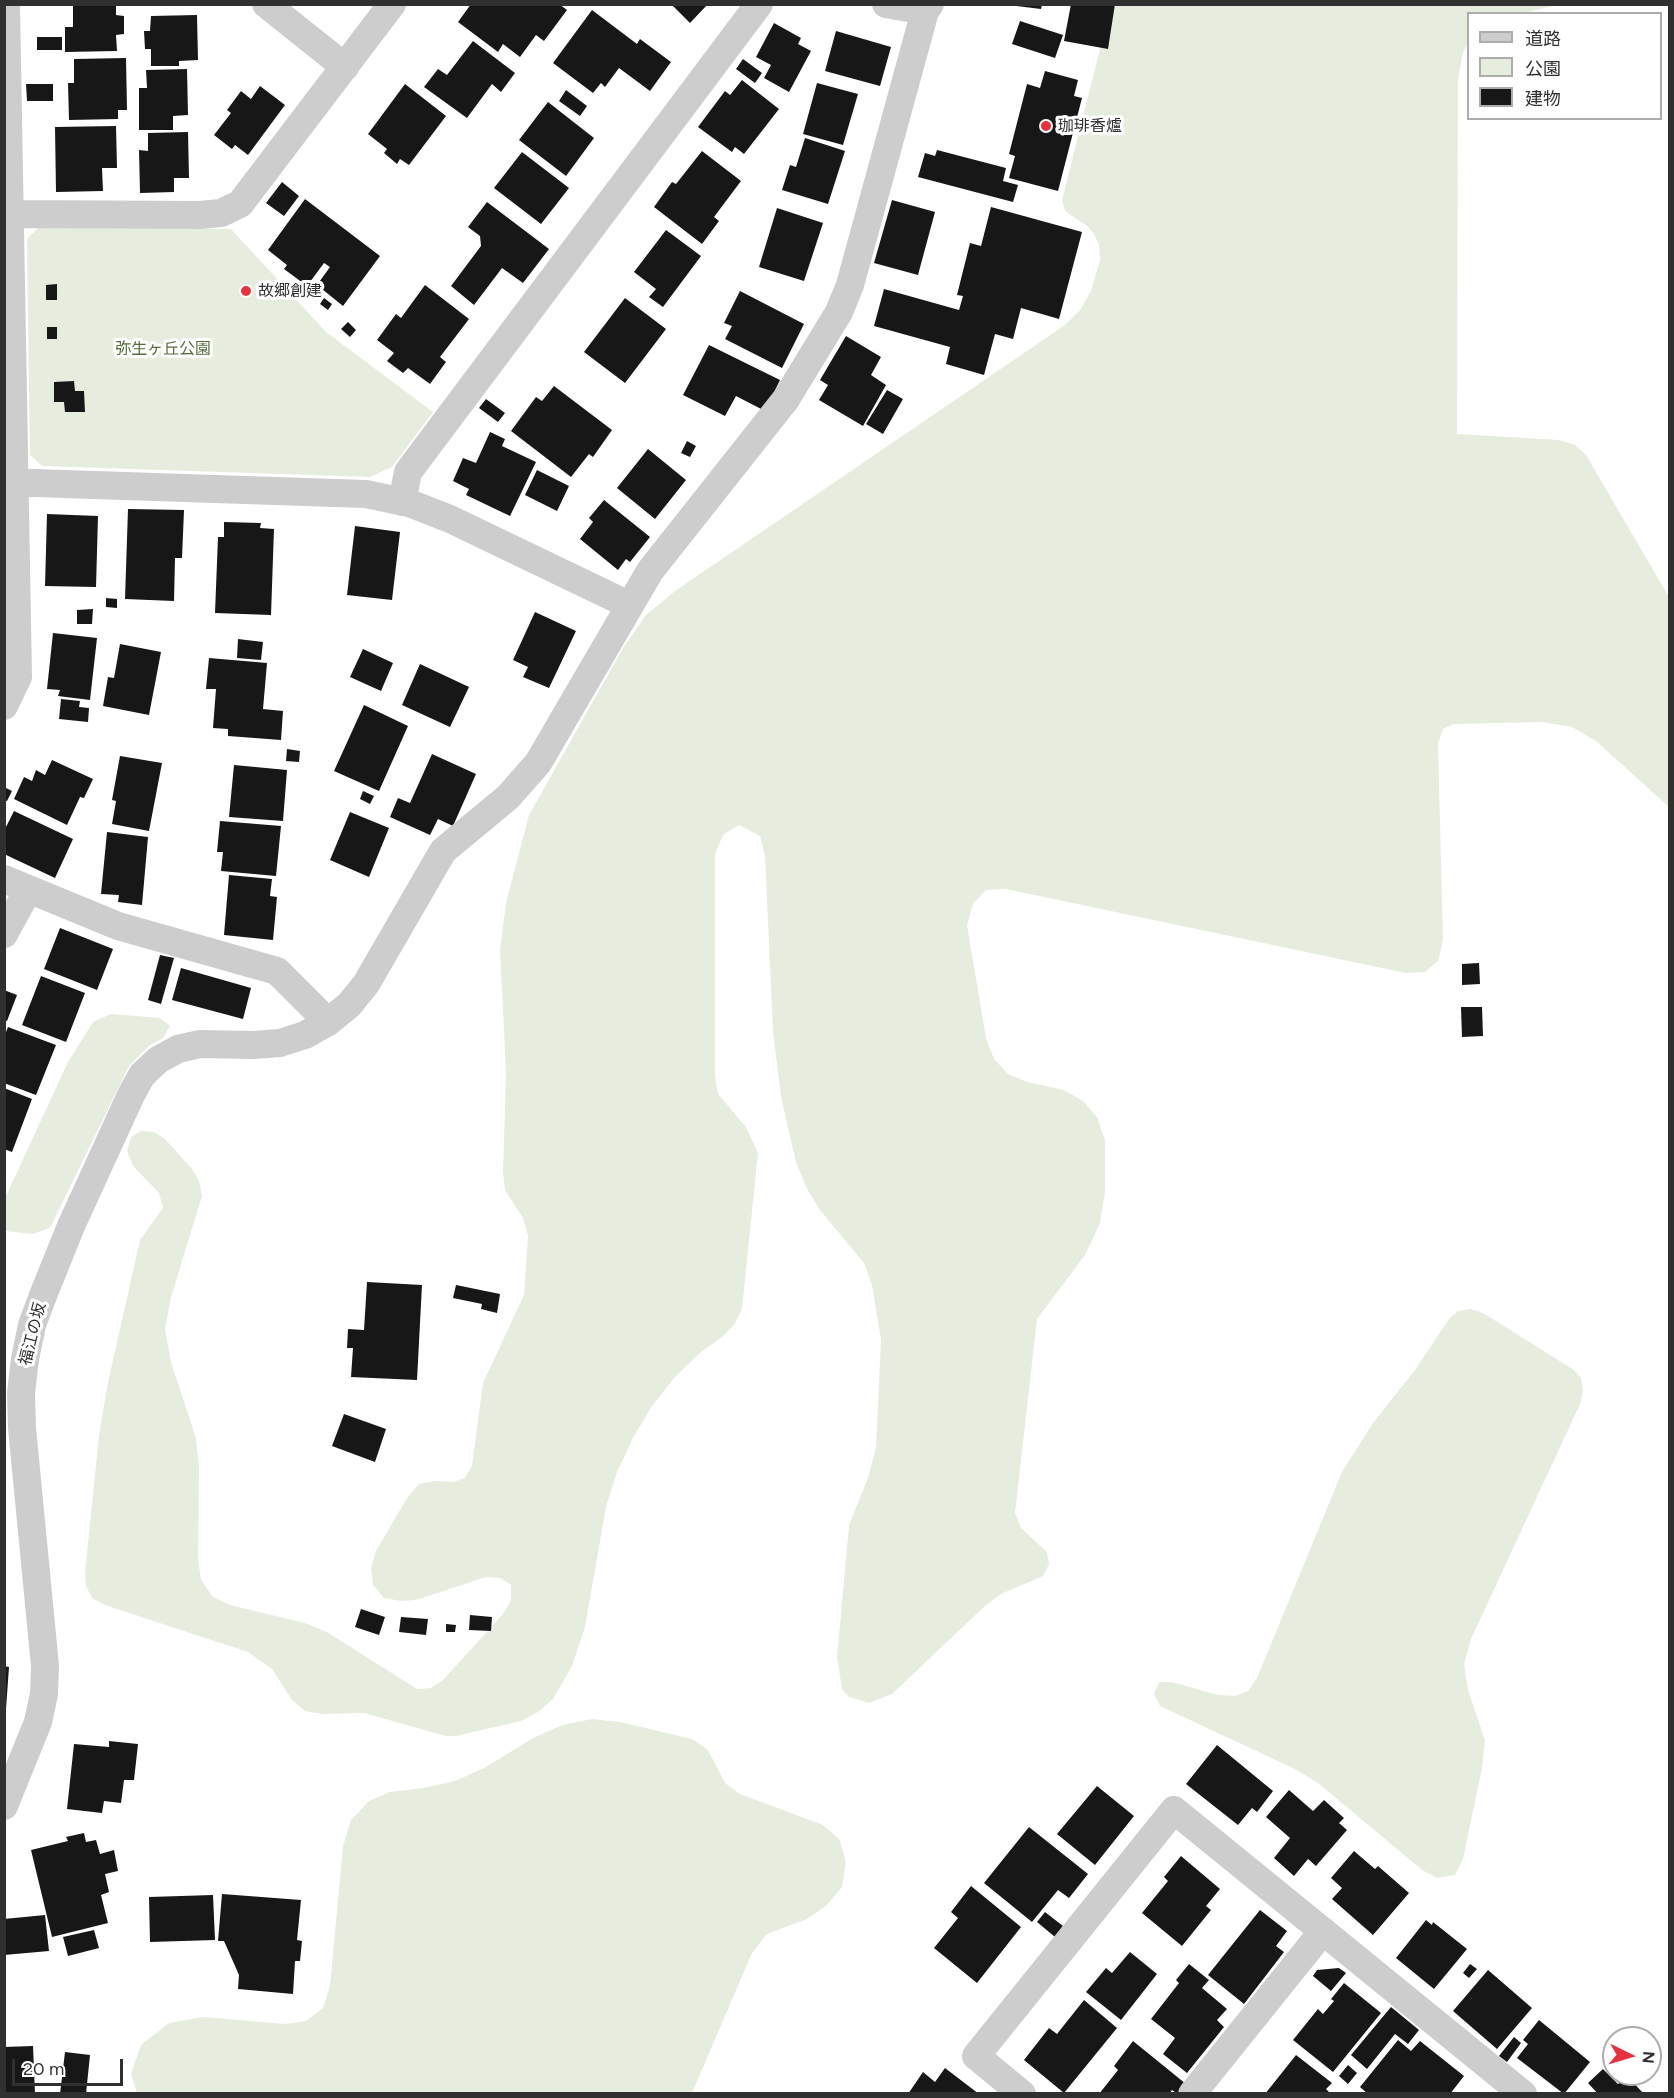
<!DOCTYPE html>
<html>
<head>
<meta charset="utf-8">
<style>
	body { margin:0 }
	#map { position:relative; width:1674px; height:2098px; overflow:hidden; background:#fff; font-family:Figtree,"Noto Sans JP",sans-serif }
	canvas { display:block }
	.frame { position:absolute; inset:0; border:6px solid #303030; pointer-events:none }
	.legend { position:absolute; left:1467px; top:12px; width:195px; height:108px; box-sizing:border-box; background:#fff; border:2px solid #acacac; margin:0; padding:8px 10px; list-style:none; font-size:18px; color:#303030 }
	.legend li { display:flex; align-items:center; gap:12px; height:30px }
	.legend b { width:30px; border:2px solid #acacac }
	.north { position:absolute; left:1602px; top:2026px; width:60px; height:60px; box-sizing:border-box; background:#fff; border:2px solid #acacac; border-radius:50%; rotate:95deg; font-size:16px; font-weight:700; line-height:24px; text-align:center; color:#303030 }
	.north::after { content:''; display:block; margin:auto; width:21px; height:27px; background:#e9313d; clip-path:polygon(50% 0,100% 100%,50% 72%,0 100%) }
	.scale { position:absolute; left:12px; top:2059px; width:111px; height:27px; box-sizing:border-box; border:3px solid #303030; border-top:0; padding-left:8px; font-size:18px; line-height:21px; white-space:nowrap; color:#303030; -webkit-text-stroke:4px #fff; paint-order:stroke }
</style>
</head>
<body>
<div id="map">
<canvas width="1674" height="2098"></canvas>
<div class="frame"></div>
<ul class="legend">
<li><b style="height:8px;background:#cdcdcd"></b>道路</li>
<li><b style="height:16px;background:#e6edde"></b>公園</li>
<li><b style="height:16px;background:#171717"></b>建物</li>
</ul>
<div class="north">N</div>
<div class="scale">20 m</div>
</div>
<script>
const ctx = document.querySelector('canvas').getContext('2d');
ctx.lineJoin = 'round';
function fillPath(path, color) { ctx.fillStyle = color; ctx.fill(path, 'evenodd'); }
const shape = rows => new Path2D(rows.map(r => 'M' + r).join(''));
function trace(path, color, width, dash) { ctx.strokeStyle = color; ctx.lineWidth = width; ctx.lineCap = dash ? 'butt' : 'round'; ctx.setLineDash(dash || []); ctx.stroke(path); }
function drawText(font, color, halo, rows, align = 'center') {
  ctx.font = font + ' Figtree,"Noto Sans JP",sans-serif'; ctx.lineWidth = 6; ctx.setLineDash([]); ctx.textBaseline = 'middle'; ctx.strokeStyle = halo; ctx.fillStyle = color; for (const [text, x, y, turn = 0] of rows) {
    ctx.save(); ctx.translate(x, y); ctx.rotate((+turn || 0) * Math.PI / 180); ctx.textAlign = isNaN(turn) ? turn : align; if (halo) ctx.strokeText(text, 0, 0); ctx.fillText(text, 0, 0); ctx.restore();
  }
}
const green = shape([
	[1111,5,1556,5,1525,13,1468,14,1468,44,1463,52,1458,79,1457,434,1559,440,1575,445,1586,455,1669,597,1669,807,1596,741,1572,727,1542,722,1454,724,1443,729,1438,743,1443,940,1438,961,1425,972,1406,973,1006,889,986,890,973,904,967,925,986,1038,994,1059,1008,1074,1027,1082,1064,1090,1083,1101,1097,1117,1105,1140,1105,1192,1100,1223,1085,1255,1037,1319,1015,1513,1021,1528,1047,1552,1049,1564,1043,1576,1001,1594,986,1605,892,1694,869,1703,849,1697,842,1689,837,1657,849,1525,868,1478,876,1447,881,1340,872,1285,864,1263,820,1210,807,1189,796,1162,781,1097,773,1031,765,856,760,836,739,825,723,835,715,854,715,1076,718,1094,746,1127,758,1153,742,1309,734,1325,722,1337,701,1352,675,1377,652,1406,633,1438,617,1472,606,1507,585,1627,572,1666,553,1699,538,1712,521,1721,456,1736,446,1736,364,1713,322,1714,305,1711,292,1700,272,1669,248,1652,105,1605,92,1598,86,1586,85,1573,99,1435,108,1382,140,1240,163,1208,159,1193,133,1166,127,1151,131,1137,141,1131,154,1132,165,1139,192,1169,199,1181,202,1196,171,1297,165,1329,171,1362,196,1438,199,1468,198,1558,201,1580,213,1597,230,1605,305,1623,327,1632,417,1689,431,1688,443,1680,504,1613,511,1600,511,1585,500,1578,486,1577,416,1600,401,1601,384,1598,373,1585,371,1568,376,1551,407,1498,419,1484,435,1481,453,1482,465,1478,472,1466,483,1383,524,1295,528,1236,523,1218,505,1190,503,1171,506,1072,500,950,506,903,529,815,623,648,646,615,675,591,1065,325,1080,310,1091,291,1100,260,1099,245,1094,234,1087,226,1065,211,1062,200],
	[38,228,231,229,326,332,433,412,392,467,370,477,42,466,30,455,27,239],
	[111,1014,160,1018,170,1026,163,1038,149,1046,129,1066,50,1228,33,1234,5,1231,5,1198,68,1062,93,1022],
	[1471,1309,1483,1313,1574,1370,1581,1378,1583,1389,1581,1402,1471,1639,1464,1664,1468,1690,1485,1740,1482,1768,1463,1859,1455,1875,1437,1878,1422,1870,1318,1783,1293,1768,1160,1706,1154,1694,1159,1682,1172,1682,1218,1695,1235,1696,1248,1691,1257,1678,1342,1472,1373,1423,1415,1370,1449,1319,1458,1311],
	[592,1719,620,1722,692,1739,708,1750,725,1783,740,1794,823,1825,839,1839,846,1862,842,1887,826,1906,807,1919,767,1934,752,1953,692,2093,137,2093,131,2074,141,2045,169,2023,203,2017,286,2024,306,2021,323,2008,330,1986,343,1846,351,1820,369,1801,390,1792,423,1788,455,1781,484,1768,535,1737,562,1725]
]);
const building = shape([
	[471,4,559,4,567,10,544,41,536,35,520,57,503,44,498,52,458,22],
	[671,4,708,4,690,23],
	[1000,4,1042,4,1041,9],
	[1071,4,1115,4,1108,49,1064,41],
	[73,5,116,5,116,15,124,16,124,34,116,35,117,51,65,52,65,27,73,27],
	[592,10,637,44,640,39,671,62,650,91,619,68,605,87,601,83,593,93,553,63],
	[197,15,198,60,179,61,179,66,151,66,151,49,145,49,144,31,150,31,151,16],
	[1020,21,1063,35,1055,58,1012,44],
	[774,23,801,38,798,44,811,51,789,92,764,78,771,65,756,57],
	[836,31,891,47,880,86,825,71],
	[37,37,62,37,62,50,37,50],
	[473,41,515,73,501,92,492,84,467,118,424,87,438,69,447,75],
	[126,58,127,110,118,110,118,119,69,120,68,83,74,83,74,59],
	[743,59,762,73,755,83,736,69],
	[187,69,188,115,173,116,173,130,139,130,139,88,147,88,146,70],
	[1045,71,1078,80,1074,96,1082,98,1058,191,1009,178,1015,156,1009,154,1027,84,1040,88],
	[742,80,779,109,744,154,735,147,732,152,698,127,725,91,730,95],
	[817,83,858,94,843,145,803,134],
	[26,84,53,84,53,101,27,101],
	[405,84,446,116,409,165,400,159,397,164,384,153,387,149,368,134],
	[260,86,285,105,248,155,235,145,232,149,214,135,231,113,227,110,241,91,251,99],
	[566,90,587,106,580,116,559,101],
	[548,102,594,138,566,176,519,140],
	[116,126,117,168,102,168,103,191,56,192,55,127],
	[188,132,189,178,174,178,174,192,140,193,139,150,148,151,148,133],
	[805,138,845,151,828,204,782,190,790,165,796,167],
	[937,150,1006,168,1003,181,1018,185,1013,202,918,177,925,153,935,156],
	[702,151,741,181,714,217,719,221,702,244,654,207,672,182,676,184],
	[522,152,569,188,541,224,494,188],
	[282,182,299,196,284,216,266,203],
	[305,199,380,256,343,306,317,285,330,267,324,263,307,286,284,269,287,265,268,250],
	[892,200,935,212,918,275,874,263],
	[487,202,549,249,523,283,502,268,474,305,451,286,481,246,480,236,468,227],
	[991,207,1082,232,1059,319,1021,308,1013,339,995,334,984,375,946,364,950,347,874,326,884,289,959,310,963,296,957,295,970,243,981,246],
	[777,208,823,223,804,281,759,267],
	[666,230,701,256,663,307,649,297,656,289,634,272],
	[57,284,57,300,46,300,46,285],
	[425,285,469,319,440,357,446,362,430,384,408,368,403,373,387,361,394,353,377,340,396,314,401,318],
	[740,291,804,324,782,368,725,339,732,326,724,323],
	[324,298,332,304,328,310,320,304],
	[625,298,666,329,625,383,584,352],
	[348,322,356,330,350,337,341,329],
	[47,327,57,327,57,339,47,339],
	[846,336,881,357,871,375,886,385,863,426,819,400,828,385,820,380],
	[709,345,780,380,765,411,736,396,725,416,683,395],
	[74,381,75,391,84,391,85,412,65,412,64,402,54,402,54,382],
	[554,386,612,430,593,457,589,454,571,477,511,431,536,397,542,401],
	[887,390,903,399,883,434,866,424],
	[486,399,505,413,498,422,479,408],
	[490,432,505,439,502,446,536,462,510,516,466,495,469,489,453,481,463,458,476,463],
	[687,441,696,446,690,457,681,453],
	[648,449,686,480,655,519,617,488],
	[537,470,569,486,557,511,525,495],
	[604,500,650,537,630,562,626,559,618,570,580,539,593,522,589,518],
	[128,509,184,510,182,558,175,558,174,601,125,599],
	[47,514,98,516,96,587,45,586],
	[224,522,261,523,260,528,274,529,271,615,215,613,218,537,224,537],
	[355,526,400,532,392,600,347,595],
	[106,598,117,599,117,608,106,607],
	[93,609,92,624,77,624,77,610],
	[535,612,576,631,549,688,523,677,528,667,513,660],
	[53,633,97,638,90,700,58,696,60,690,47,689],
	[238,639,263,642,261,660,237,658],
	[120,644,161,652,149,715,103,706,108,677,114,678],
	[363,649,393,663,381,691,350,677],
	[209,658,267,663,263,709,283,711,281,740,228,736,228,729,213,728,216,689,206,689],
	[420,664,469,687,450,727,402,705],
	[61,699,80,701,79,707,89,708,88,722,59,719],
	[364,705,408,726,379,791,334,771],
	[287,749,300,751,299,762,286,761],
	[432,754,476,774,453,826,438,819,430,835,390,817,398,798,410,803],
	[120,756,162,763,149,831,112,824,116,801,112,800],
	[52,760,93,779,84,798,80,797,67,825,14,799,24,777,32,781,36,770,45,775],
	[234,765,287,770,283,821,229,817],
	[4,787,12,791,7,801,4,800],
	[363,791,374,796,370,804,360,799],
	[14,811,73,839,55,878,4,854,4,831],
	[350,812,389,828,369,877,330,860],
	[220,821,281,826,276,876,221,871,223,852,217,852],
	[107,832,148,837,142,905,118,902,119,895,101,894],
	[229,875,272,879,270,896,277,897,273,940,224,935],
	[60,928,113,949,97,990,44,969],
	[160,955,174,958,161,1004,148,1000],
	[1479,963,1480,984,1462,985,1462,964],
	[181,968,251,988,243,1019,172,1000],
	[41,976,85,993,66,1042,22,1025],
	[4,990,17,995,7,1021,4,1020],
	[1461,1007,1482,1007,1483,1036,1462,1037],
	[8,1027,56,1045,36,1095,4,1083,4,1037],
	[4,1088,32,1099,12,1152,4,1149],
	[367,1282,422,1285,417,1380,351,1377,353,1348,347,1348,348,1329,364,1330],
	[456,1285,500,1294,497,1313,481,1309,482,1304,453,1298],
	[344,1414,386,1429,375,1462,332,1446],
	[361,1609,385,1617,379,1635,355,1627],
	[470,1615,492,1617,491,1631,469,1630],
	[401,1617,428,1619,426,1635,399,1632],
	[446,1624,456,1625,455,1632,446,1632],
	[4,1666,9,1667,6,1709,4,1709],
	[109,1741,138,1744,134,1780,124,1780,121,1803,104,1801,102,1813,67,1809,74,1744,109,1747],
	[1217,1745,1273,1791,1257,1812,1252,1808,1238,1825,1186,1784],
	[1097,1786,1134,1816,1095,1865,1057,1834],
	[1289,1790,1313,1811,1324,1800,1344,1818,1339,1823,1347,1830,1316,1866,1308,1859,1294,1876,1274,1858,1290,1838,1266,1817],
	[1029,1827,1088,1874,1069,1898,1058,1890,1032,1922,984,1883],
	[84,1833,86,1842,96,1840,100,1854,114,1850,118,1871,105,1874,109,1892,101,1895,108,1923,52,1937,31,1850,68,1841,66,1837],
	[1354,1851,1375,1869,1378,1866,1409,1893,1373,1935,1332,1899,1342,1888,1331,1878],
	[1181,1856,1220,1889,1206,1906,1211,1910,1182,1946,1142,1913,1168,1881,1164,1877],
	[971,1886,1021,1927,977,1983,934,1948,958,1918,951,1912],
	[222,1894,301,1900,297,1940,302,1941,300,1961,295,1961,293,1994,238,1989,239,1975,224,1941,218,1941],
	[213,1895,215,1940,150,1942,149,1897],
	[1260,1910,1287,1931,1276,1946,1284,1952,1244,2004,1208,1975],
	[1045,1912,1063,1926,1055,1937,1037,1922],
	[45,1915,49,1951,4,1955,4,1919],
	[1426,1920,1432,1925,1433,1922,1467,1949,1434,1989,1396,1958],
	[94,1930,99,1948,68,1956,63,1937],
	[1130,1952,1157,1974,1121,2020,1086,1992,1106,1968,1112,1973],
	[1189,1964,1209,1980,1202,1988,1227,2009,1217,2020,1224,2027,1187,2073,1163,2054,1175,2038,1151,2019,1179,1983,1176,1980],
	[1470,1964,1477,1969,1469,1978,1463,1973],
	[1339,1968,1346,1973,1331,1991,1313,1976,1317,1970],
	[1488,1970,1532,2008,1497,2049,1453,2011],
	[1344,1983,1381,2013,1333,2072,1293,2040,1318,2009,1323,2014,1334,2001,1331,1999],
	[1084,2000,1117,2028,1064,2093,1024,2060,1049,2028,1057,2034],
	[1391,2007,1419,2030,1408,2044,1395,2034,1367,2069,1351,2055],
	[1539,2020,1590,2062,1564,2094,1517,2058,1528,2044,1523,2040],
	[1514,2037,1521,2043,1507,2062,1499,2056],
	[1398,2040,1411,2051,1420,2041,1464,2076,1450,2094,1368,2094,1360,2087],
	[1133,2041,1186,2084,1178,2094,1172,2090,1169,2094,1099,2094,1118,2070,1114,2066],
	[33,2046,35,2094,4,2094,4,2047],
	[65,2052,90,2055,86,2094,60,2094],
	[1296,2055,1332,2083,1326,2089,1331,2094,1265,2094],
	[1348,2065,1357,2073,1348,2084,1339,2076],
	[945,2068,979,2094,908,2094,923,2072,935,2082],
	[1603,2069,1618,2084,1627,2076,1644,2094,1598,2094,1588,2083]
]);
const street = shape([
	[266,4,345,67],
	[886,4,925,11],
	[10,214,200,215,221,213,240,204,392,4],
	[4,482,366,494,409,503,450,519,629,605],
	[402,502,408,472,759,4],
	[4,706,18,677,6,4],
	[4,879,118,926,277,971,328,1022],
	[4,934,28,890],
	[4,1806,38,1722,44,1694,45,1666,22,1428,21,1393,25,1359,32,1325,44,1293,71,1226,131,1095,142,1075,158,1060,178,1049,200,1044,253,1045,280,1043,305,1035,328,1022,349,1005,366,984,443,851,508,797,538,763,650,571,786,399,839,312,850,285,925,11,930,4],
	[1022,2094,976,2056,1174,1810,1523,2094],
	[1192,2094,1323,1931]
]);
const markers = [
	[1046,126,6,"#e9313d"],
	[246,291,6,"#e9313d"]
];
const poiNames = [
	["珈琲香爐",1058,126],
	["故郷創建",258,291]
];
const parkNames = [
	["弥生ヶ丘公園",163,349]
];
const streetNames = [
	["福江の坂",33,1334,-76]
];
fillPath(green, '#e6edde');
fillPath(building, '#171717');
trace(street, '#cdcdcd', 28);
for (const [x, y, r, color] of markers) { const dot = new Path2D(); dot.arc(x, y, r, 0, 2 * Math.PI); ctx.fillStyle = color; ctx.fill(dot); trace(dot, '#fff', 2); }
drawText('16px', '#303030', '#fff', poiNames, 'left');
drawText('16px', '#536e3c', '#fff', parkNames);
drawText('16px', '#303030', '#fff', streetNames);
</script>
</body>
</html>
